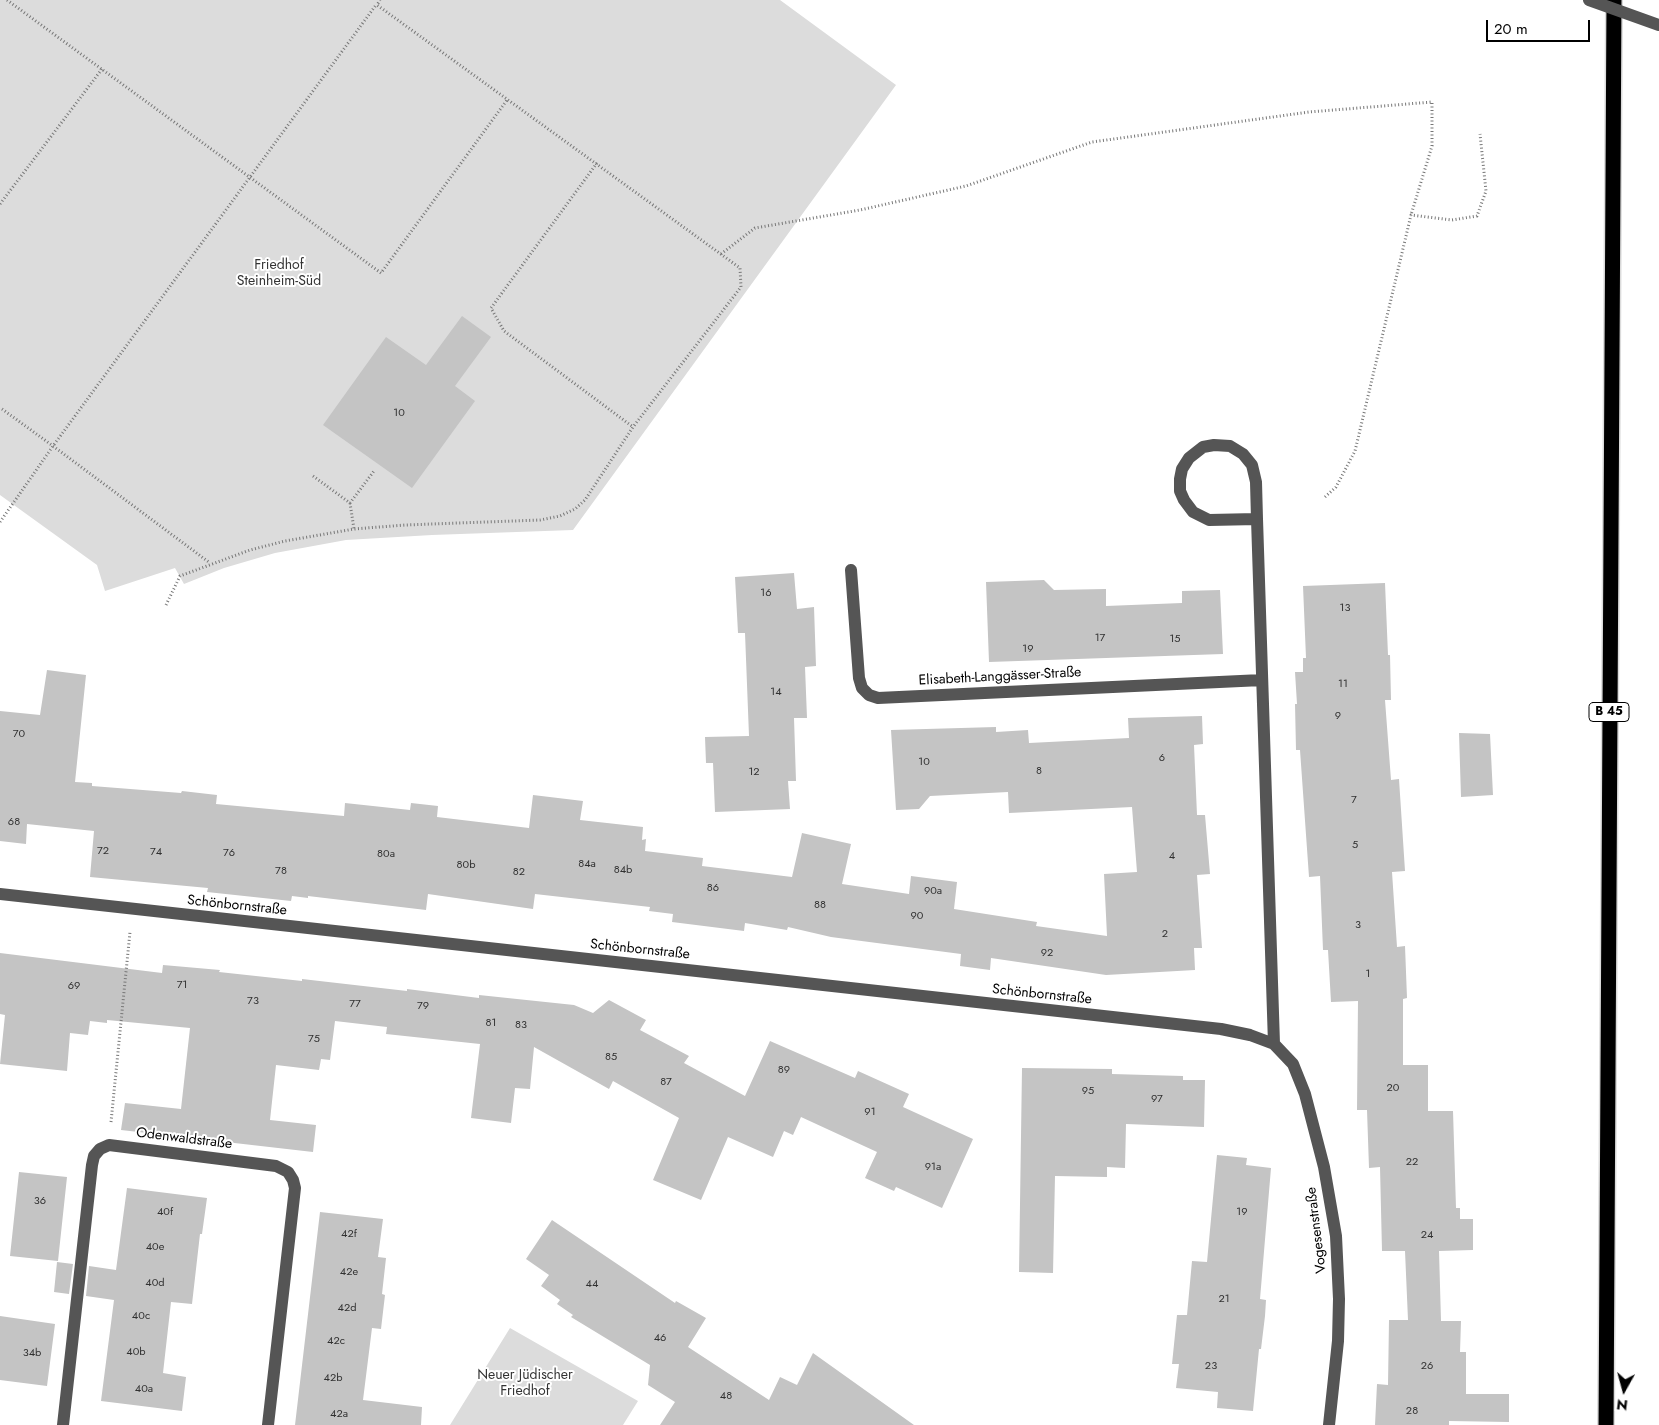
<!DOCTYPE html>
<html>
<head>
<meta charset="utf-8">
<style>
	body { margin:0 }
	#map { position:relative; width:1659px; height:1425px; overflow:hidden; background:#fff; font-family:Jost,sans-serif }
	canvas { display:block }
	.north { position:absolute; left:1599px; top:1365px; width:50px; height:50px; -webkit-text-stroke:4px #fff; paint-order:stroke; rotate:187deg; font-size:14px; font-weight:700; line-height:20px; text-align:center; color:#000 }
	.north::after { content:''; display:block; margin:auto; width:18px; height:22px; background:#000; clip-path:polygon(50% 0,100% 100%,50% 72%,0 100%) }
	.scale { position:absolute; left:1486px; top:20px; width:104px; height:22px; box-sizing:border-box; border:2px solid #000; border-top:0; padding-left:6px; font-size:15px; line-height:18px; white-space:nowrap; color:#000; -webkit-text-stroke:4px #fff; paint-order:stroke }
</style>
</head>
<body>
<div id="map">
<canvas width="1659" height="1425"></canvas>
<div class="north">N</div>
<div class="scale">20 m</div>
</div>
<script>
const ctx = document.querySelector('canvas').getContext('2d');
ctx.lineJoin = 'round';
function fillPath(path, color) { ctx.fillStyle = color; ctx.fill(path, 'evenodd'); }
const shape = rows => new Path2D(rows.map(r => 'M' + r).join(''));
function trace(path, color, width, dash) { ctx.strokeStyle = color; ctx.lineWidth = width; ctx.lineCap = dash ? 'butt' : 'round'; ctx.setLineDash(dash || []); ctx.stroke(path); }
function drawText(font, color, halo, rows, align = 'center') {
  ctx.font = font + ' Jost,sans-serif'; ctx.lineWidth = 4; ctx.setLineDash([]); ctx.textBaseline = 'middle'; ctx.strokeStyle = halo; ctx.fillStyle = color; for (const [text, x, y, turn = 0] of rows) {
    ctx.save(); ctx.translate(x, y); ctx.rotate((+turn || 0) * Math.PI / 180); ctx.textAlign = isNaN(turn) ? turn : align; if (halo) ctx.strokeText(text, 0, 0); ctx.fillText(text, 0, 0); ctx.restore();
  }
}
const green = shape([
	[0,0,780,0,896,85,573,530,432,535,346,540,275,553,224,568,184,584,175,568,105,591,97,565,0,495],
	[510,1328,638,1401,623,1425,450,1425]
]);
const building = shape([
	[462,316,491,337,455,386,475,401,412,488,323,425,386,337,426,365],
	[794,573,797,609,814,607,816,666,805,667,807,718,794,718,796,781,788,781,790,809,715,812,713,763,706,763,705,737,749,736,745,633,738,633,735,577],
	[1044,580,1054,590,1106,589,1106,606,1182,603,1182,591,1220,590,1223,654,989,662,986,582],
	[1385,583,1388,655,1390,655,1391,700,1385,700,1391,780,1399,779,1405,871,1392,872,1397,947,1405,946,1407,998,1403,999,1403,1065,1428,1065,1428,1111,1453,1111,1456,1208,1460,1208,1460,1219,1473,1219,1473,1250,1439,1251,1441,1321,1461,1321,1460,1352,1466,1352,1466,1394,1509,1394,1509,1422,1449,1421,1449,1425,1375,1425,1377,1384,1388,1385,1389,1320,1408,1320,1405,1251,1382,1251,1380,1167,1369,1168,1367,1110,1357,1110,1358,1001,1331,1002,1328,950,1323,950,1320,876,1309,877,1300,750,1296,750,1295,704,1297,704,1295,672,1303,672,1303,658,1306,658,1303,586],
	[47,670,86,675,75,782,92,783,92,786,181,793,182,791,217,795,216,804,344,816,345,803,410,810,411,803,438,806,437,817,529,828,533,795,583,801,580,820,643,827,642,840,646,839,645,851,703,858,702,866,792,877,802,833,851,844,842,884,909,894,911,876,957,882,954,909,1037,922,1036,926,1107,936,1104,874,1137,872,1132,807,1009,813,1008,792,930,796,919,809,896,810,891,730,996,727,996,732,1028,730,1029,743,1129,738,1128,718,1202,716,1203,744,1194,745,1197,815,1205,815,1210,874,1197,875,1202,948,1194,948,1195,970,1106,975,991,958,990,970,960,966,961,954,831,937,788,927,787,930,745,923,744,931,672,922,673,914,649,911,650,907,535,894,533,909,428,894,426,910,308,896,308,898,292,896,291,901,207,892,208,888,90,877,94,831,27,824,26,844,0,841,0,711,40,715],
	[1459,733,1490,734,1493,795,1461,797],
	[0,953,162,973,163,965,220,970,219,972,302,981,302,979,407,991,407,989,479,998,479,995,574,1005,593,1013,609,1000,646,1020,640,1030,689,1056,684,1063,745,1096,770,1041,855,1078,858,1071,909,1094,903,1107,973,1139,942,1208,896,1187,894,1191,865,1178,877,1152,801,1117,793,1135,784,1131,773,1157,728,1137,701,1200,653,1180,679,1118,613,1081,609,1089,534,1047,530,1089,515,1088,511,1123,471,1118,480,1044,386,1034,387,1027,335,1021,330,1060,321,1059,319,1070,276,1065,270,1120,316,1125,313,1152,121,1130,125,1103,181,1109,190,1028,107,1020,107,1023,90,1021,88,1035,70,1033,67,1071,0,1064,5,1015,0,1014],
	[1022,1068,1112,1069,1112,1074,1183,1076,1183,1080,1205,1080,1204,1127,1126,1124,1125,1168,1107,1167,1107,1177,1055,1176,1053,1273,1019,1272],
	[1217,1155,1247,1158,1246,1165,1271,1168,1260,1299,1266,1300,1265,1316,1261,1349,1259,1349,1253,1411,1217,1408,1218,1392,1176,1388,1179,1364,1172,1364,1177,1315,1187,1315,1192,1261,1207,1262],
	[19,1172,67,1177,58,1261,10,1256],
	[127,1188,207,1198,202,1234,200,1234,192,1304,171,1302,163,1373,186,1377,182,1411,101,1401,114,1300,86,1296,89,1266,116,1270],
	[320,1212,383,1219,378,1257,386,1258,382,1294,385,1295,381,1329,372,1328,363,1400,422,1407,421,1425,295,1425],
	[552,1220,675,1303,676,1301,706,1318,688,1347,769,1400,780,1377,797,1385,813,1353,914,1425,660,1425,675,1402,648,1385,650,1365,571,1317,573,1315,557,1304,560,1300,541,1286,549,1275,526,1259],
	[57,1262,73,1264,69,1294,54,1292],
	[0,1316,55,1324,47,1386,0,1380]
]);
const path = shape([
	[7,0,381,273,507,100],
	[597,163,491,308,504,331,633,427],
	[0,204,102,69],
	[721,254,755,228,860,210,966,186,1092,142,1309,112,1432,102,1432,146,1411,215],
	[2,409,53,446,210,563],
	[313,476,350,503,374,471],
	[1325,497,1336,487,1355,451,1411,215,1452,220,1477,216,1486,191,1480,134],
	[350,503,354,529],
	[0,522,53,446,376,5],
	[166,605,180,576,250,550,285,541,354,529,405,525,540,520,560,516,575,509,585,500,633,427,741,287,740,268,377,5,380,0],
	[111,1122,130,932]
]);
const minor = shape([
	[1257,519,1256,482,1252,465,1243,454,1230,446,1214,445,1203,447,1189,458,1182,469,1180,479,1180,491,1184,500,1193,512,1209,520,1257,519,1274,1044],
	[851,570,859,678,862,688,869,695,878,698,1262,680],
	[0,894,1221,1029,1250,1035,1274,1044,1293,1064,1305,1094,1324,1167,1336,1236,1339,1299,1338,1341,1329,1425],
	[63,1425,92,1165,94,1156,100,1149,109,1145,276,1166,288,1172,293,1180,295,1188,268,1425]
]);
const highway = shape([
	[1606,1425,1614,0]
]);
const minorBridge = shape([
	[1589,0,1659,25]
]);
const numberNames = [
	["10",399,413],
	["16",766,593],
	["13",1345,608],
	["17",1100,638],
	["15",1175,639],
	["19",1028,649],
	["11",1343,684],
	["14",776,692],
	["9",1338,716],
	["70",19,734],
	["6",1162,758],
	["10",924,762],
	["8",1039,771],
	["12",754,772],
	["7",1354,800],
	["68",14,822],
	["5",1355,845],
	["72",103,851],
	["74",156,852],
	["76",229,853],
	["80a",386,854],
	["4",1172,856],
	["84a",587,864],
	["80b",466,865],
	["84b",623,870],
	["78",281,871],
	["82",519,872],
	["86",713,888],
	["90a",933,891],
	["88",820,905],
	["90",917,916],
	["3",1358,925],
	["2",1165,934],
	["92",1047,953],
	["1",1368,974],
	["71",182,985],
	["69",74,986],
	["73",253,1001],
	["77",355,1004],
	["79",423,1006],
	["81",491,1023],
	["83",521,1025],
	["75",314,1039],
	["85",611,1057],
	["89",784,1070],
	["87",666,1082],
	["20",1393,1088],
	["95",1088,1091],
	["97",1157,1099],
	["91",870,1112],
	["22",1412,1162],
	["91a",933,1167],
	["36",40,1201],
	["40f",165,1212],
	["19",1242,1212],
	["42f",349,1234],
	["24",1427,1235],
	["40e",155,1247],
	["42e",349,1272],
	["40d",155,1283],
	["44",592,1284],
	["21",1224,1299],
	["42d",347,1308],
	["40c",141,1316],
	["46",660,1338],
	["42c",336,1341],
	["40b",136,1352],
	["34b",32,1353],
	["23",1211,1366],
	["26",1427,1366],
	["42b",333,1378],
	["40a",144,1389],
	["48",726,1396],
	["28",1412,1411],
	["42a",339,1414]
];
const shields = [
	[1609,712,40]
];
const shieldNames = [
	["B 45",1609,712]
];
const parkNames = [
	["Friedhof",279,266],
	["Steinheim-Süd",279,282],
	["Neuer Jüdischer",525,1376],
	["Friedhof",525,1392]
];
const streetNames = [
	["Elisabeth-Langgässer-Straße",1000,677,-3],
	["Schönbornstraße",237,906,6],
	["Schönbornstraße",640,950,6],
	["Schönbornstraße",1042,995,6],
	["Odenwaldstraße",184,1139,7],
	["Vogesenstraße",1317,1230,-97]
];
fillPath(green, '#dcdcdc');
fillPath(building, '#c4c4c4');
trace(highway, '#dbdbdb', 18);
trace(path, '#777', 3, [1, 2.5]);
trace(minor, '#555', 12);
trace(highway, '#000', 15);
trace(minorBridge, '#555', 12);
drawText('11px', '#313131', null, numberNames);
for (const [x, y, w] of shields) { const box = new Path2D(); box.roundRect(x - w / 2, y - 9.5, w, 19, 4); ctx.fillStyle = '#fff'; ctx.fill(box); trace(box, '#000', 1); }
drawText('bold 12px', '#000', null, shieldNames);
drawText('14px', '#333', '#fff', parkNames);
drawText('14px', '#000', '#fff', streetNames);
</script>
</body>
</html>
